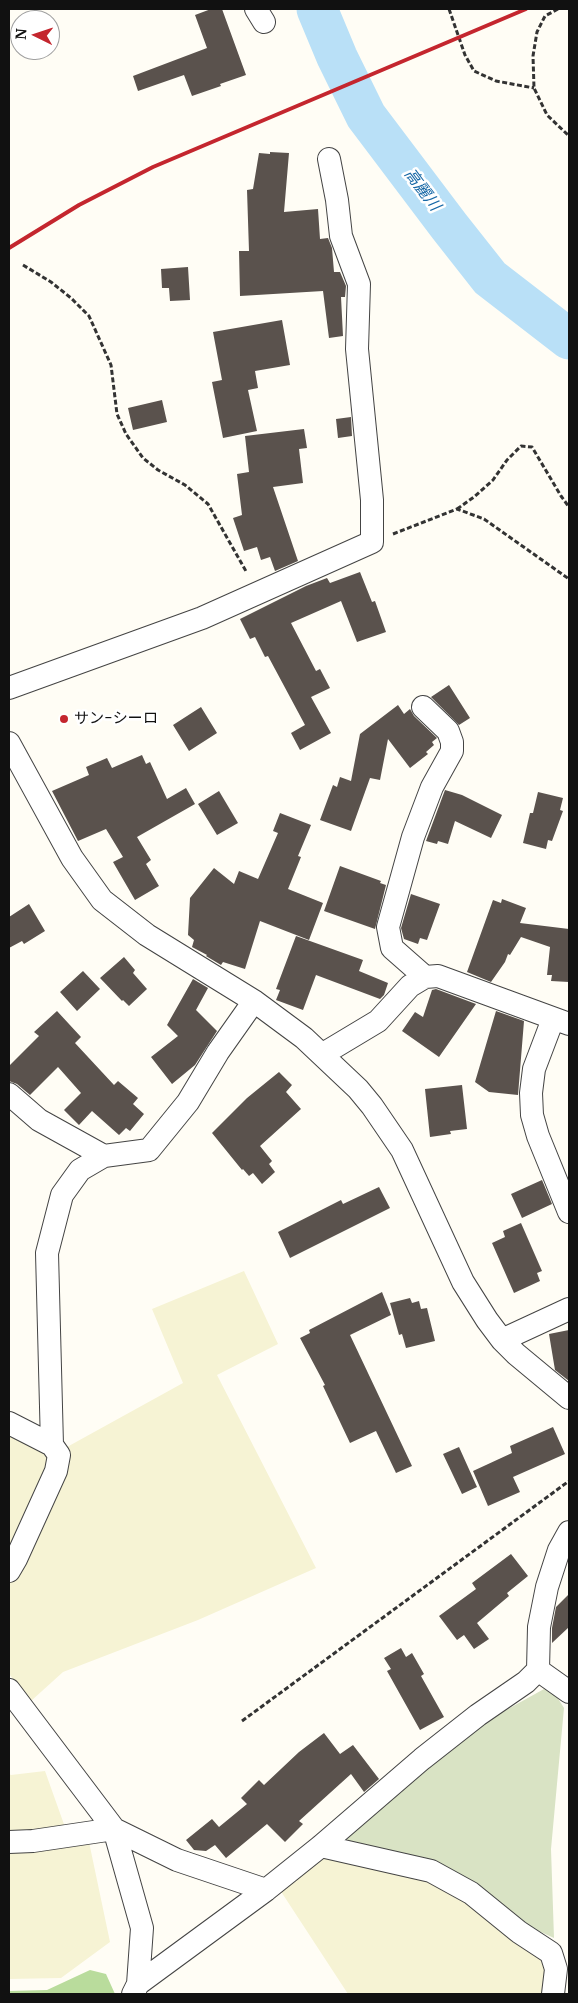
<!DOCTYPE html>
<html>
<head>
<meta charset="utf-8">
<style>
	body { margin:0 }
	#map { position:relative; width:578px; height:2003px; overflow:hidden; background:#fffdf5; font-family:Merriweather,serif }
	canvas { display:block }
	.frame { position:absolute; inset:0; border:10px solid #111; pointer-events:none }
	.north { position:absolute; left:10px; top:10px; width:50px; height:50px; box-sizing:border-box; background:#fff; border:1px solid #a0a0a0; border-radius:50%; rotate:274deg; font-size:14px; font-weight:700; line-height:20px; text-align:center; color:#111 }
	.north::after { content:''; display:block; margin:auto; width:18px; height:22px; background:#c4262e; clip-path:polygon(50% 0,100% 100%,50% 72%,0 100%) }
</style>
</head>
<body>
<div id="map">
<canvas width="578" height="2003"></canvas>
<div class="frame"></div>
<div class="north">N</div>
</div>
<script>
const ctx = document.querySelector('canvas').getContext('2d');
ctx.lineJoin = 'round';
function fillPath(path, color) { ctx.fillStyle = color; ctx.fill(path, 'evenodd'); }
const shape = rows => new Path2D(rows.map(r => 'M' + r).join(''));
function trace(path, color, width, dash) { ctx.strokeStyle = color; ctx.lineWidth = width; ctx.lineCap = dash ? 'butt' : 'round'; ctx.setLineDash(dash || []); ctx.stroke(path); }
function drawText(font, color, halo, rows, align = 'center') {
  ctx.font = font + ' Merriweather,"Noto Sans JP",serif'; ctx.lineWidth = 5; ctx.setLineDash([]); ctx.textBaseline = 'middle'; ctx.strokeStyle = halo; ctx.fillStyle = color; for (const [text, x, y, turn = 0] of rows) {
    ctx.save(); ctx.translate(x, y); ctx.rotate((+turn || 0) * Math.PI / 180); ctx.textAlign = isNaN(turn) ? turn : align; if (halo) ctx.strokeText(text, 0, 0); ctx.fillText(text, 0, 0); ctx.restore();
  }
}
const farmland = shape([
	[244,1271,278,1344,217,1375,316,1568,198,1620,63,1672,31,1701,9,1674,9,1583,30,1545,67,1447,183,1383,152,1309],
	[9,1432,45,1451,51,1463,9,1552],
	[45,1771,66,1830,9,1834,9,1774,11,1775],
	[89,1842,110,1942,61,1978,9,1979,9,1848],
	[326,1855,429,1876,452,1890,540,1959,549,1974,546,1994,348,1994,280,1890]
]);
const forest = shape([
	[90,1970,106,1974,115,1994,9,1994,9,1991,47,1990]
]);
const cemetery = shape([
	[544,1689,557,1697,564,1708,551,1849,554,1938,351,1845,344,1835,481,1724]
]);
const river = shape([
	[317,9,337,57,366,116,449,226,490,278,569,339]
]);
const building = shape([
	[211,9,222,9,246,75,220,84,221,86,192,96,184,75,138,91,133,76,207,48,195,15],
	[270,152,289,153,284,212,318,209,320,239,328,238,332,248,334,272,340,272,346,286,345,297,341,297,343,336,329,338,323,291,240,296,239,251,249,251,247,190,253,189,259,153,270,154],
	[188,267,190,300,170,301,169,288,162,288,161,269],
	[282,320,290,365,255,371,258,388,248,390,257,431,223,438,212,382,222,380,213,332],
	[162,400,167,422,133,430,128,408],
	[351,417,352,436,338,438,336,419],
	[304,429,307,448,299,449,303,483,273,487,298,561,275,571,270,557,261,560,257,547,244,551,233,518,242,515,237,474,249,472,245,436],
	[360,572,372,602,375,601,386,632,357,642,341,601,291,623,316,671,320,669,330,688,311,697,331,733,300,750,291,733,305,725,268,656,265,657,255,637,250,639,240,619,306,586,327,578,330,583],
	[449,685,470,718,459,725,431,697],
	[398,705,404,714,410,709,414,716,437,738,432,742,434,745,426,752,428,754,410,768,388,739,380,780,370,778,351,831,320,820,333,785,337,787,340,777,351,781,360,734],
	[201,707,217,733,189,751,173,725],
	[142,755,146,764,150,762,167,799,186,788,195,804,137,837,151,860,146,864,159,886,135,900,113,862,123,857,106,829,78,841,52,791,89,775,86,767,107,758,112,768],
	[445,790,462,795,502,815,491,838,455,821,448,844,438,841,437,844,426,841],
	[219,791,238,823,217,835,198,804],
	[538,792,563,798,560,810,563,811,552,841,548,840,546,849,523,843,530,813,533,813],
	[280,813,311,825,298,856,301,857,288,889,323,903,309,940,260,921,245,969,223,962,221,965,206,956,207,955,192,947,194,940,188,935,190,898,214,868,234,884,239,871,258,879,278,833,273,831],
	[340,866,381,881,380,883,386,885,375,929,324,911],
	[411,894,440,904,427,940,420,938,418,944,404,939,401,928],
	[502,899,526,908,520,923,569,929,569,982,551,981,552,975,547,975,550,947,521,937,510,955,508,954,505,962,491,982,467,972,493,900,501,903],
	[29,904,45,931,24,944,22,941,9,948,9,917],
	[296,936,363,960,359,971,388,983,384,995,380,999,316,975,303,1010,276,1000,280,990,276,989],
	[124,957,135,970,133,973,147,989,129,1006,123,1000,122,1001,100,978],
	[83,971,100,989,77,1011,60,992],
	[193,979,208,988,196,1010,217,1031,195,1065,172,1084,151,1057,178,1036,167,1025],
	[436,989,476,1004,439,1057,402,1031,415,1012,423,1017,432,990],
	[57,1011,81,1037,75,1043,114,1085,118,1081,138,1098,133,1104,144,1114,130,1131,126,1128,119,1135,92,1111,79,1125,64,1110,81,1093,58,1067,30,1095,17,1084,9,1081,9,1066,39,1036,34,1032],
	[496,1011,524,1021,518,1095,489,1092,475,1082],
	[279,1072,292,1085,286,1092,301,1109,260,1146,272,1161,269,1164,275,1172,262,1184,253,1173,249,1176,243,1169,242,1170,212,1133,247,1098],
	[462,1085,467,1129,450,1131,451,1134,430,1137,425,1089],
	[542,1180,552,1204,522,1218,511,1194],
	[379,1187,390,1208,290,1258,278,1232,341,1200,343,1204],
	[521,1223,542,1271,537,1273,540,1281,514,1293,492,1243,505,1237,503,1231],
	[382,1292,391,1315,350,1335,412,1466,396,1473,376,1431,350,1443,323,1386,325,1385,300,1338,310,1333,309,1330],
	[410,1298,412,1303,419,1301,421,1309,427,1308,435,1341,406,1348,402,1334,399,1335,390,1303],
	[569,1330,569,1381,555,1370,549,1334],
	[553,1427,565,1454,513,1477,520,1492,488,1506,473,1471,512,1453,510,1446],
	[459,1447,477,1487,462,1494,443,1454],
	[511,1554,528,1576,507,1593,509,1596,477,1623,489,1639,474,1649,464,1635,457,1640,439,1616,476,1589,472,1583],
	[569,1594,569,1627,552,1643,552,1628,556,1607],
	[401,1648,406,1657,412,1653,424,1674,421,1676,444,1717,420,1730,387,1671,391,1669,384,1658],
	[324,1733,340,1754,353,1745,379,1779,364,1792,351,1774,299,1821,303,1824,285,1842,267,1824,226,1858,215,1845,206,1851,194,1850,186,1840,212,1819,219,1827,247,1804,241,1798,259,1780,264,1785,299,1752]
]);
const path = shape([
	[449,9,465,55,474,71,496,81,534,88],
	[558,9,545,16,537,32,533,56,534,88,547,115,569,136],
	[23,265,51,282,71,298,89,316,111,365,117,414,126,434,143,458,158,470,185,485,208,504,247,573],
	[457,509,474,497,493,480,507,460,521,446,532,447,561,496,569,507],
	[393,534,457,509,484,519,569,579],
	[242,1721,569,1481]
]);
const minor = shape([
	[256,9,264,22],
	[9,688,202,618,372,542,372,500,357,349,359,284,341,236,337,200,329,159],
	[423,707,448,731,452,742,452,751,432,787,413,837,388,927,392,948,425,977],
	[9,743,72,858,102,900,147,935,254,1001,304,1038,358,1089,372,1106,402,1150,463,1282,487,1320,502,1340,516,1354,569,1398],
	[553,1019,534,1069,531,1093,532,1115,538,1136,569,1212],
	[323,1054,378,1021,410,986,425,977,438,976,569,1024],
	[9,1094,39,1120,104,1156],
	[502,1340,569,1309],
	[9,1423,52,1445,59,1455,56,1471,16,1559,9,1571],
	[52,1445,47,1253,62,1195,80,1170,104,1156,149,1150,188,1102,218,1052,254,1001],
	[538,1670,569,1692],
	[9,1690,114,1829,142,1928,138,1984],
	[9,1842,33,1841,114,1829,177,1860,266,1890],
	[321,1846,431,1871,471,1893,519,1932,551,1953,556,1969,553,1994],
	[133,1994,138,1984,266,1890,321,1846,422,1759,478,1715,526,1682,538,1670,539,1627,547,1587,559,1550,569,1532]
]);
const rail = shape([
	[9,248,79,205,153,167,526,9]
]);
const markers = [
	[64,719,5,"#c4262e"]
];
const poiNames = [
	["サン-シーロ",74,719]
];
const waterNames = [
	["高麗川",422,190,53]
];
fillPath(farmland, '#f6f3d4');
fillPath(forest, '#b9dc9c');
fillPath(cemetery, '#d9e3c4');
trace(river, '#b9e0f7', 41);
fillPath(building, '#5a524d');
trace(minor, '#444', 24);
trace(path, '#333', 3, [5, 2.5]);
trace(minor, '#fff', 22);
trace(rail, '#c4262e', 4);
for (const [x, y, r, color] of markers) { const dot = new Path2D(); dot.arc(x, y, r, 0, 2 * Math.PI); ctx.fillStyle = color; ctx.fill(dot); trace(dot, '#fff', 2); }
drawText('15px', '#111', '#fff', poiNames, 'left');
drawText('italic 16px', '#1768a6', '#fff', waterNames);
</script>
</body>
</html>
